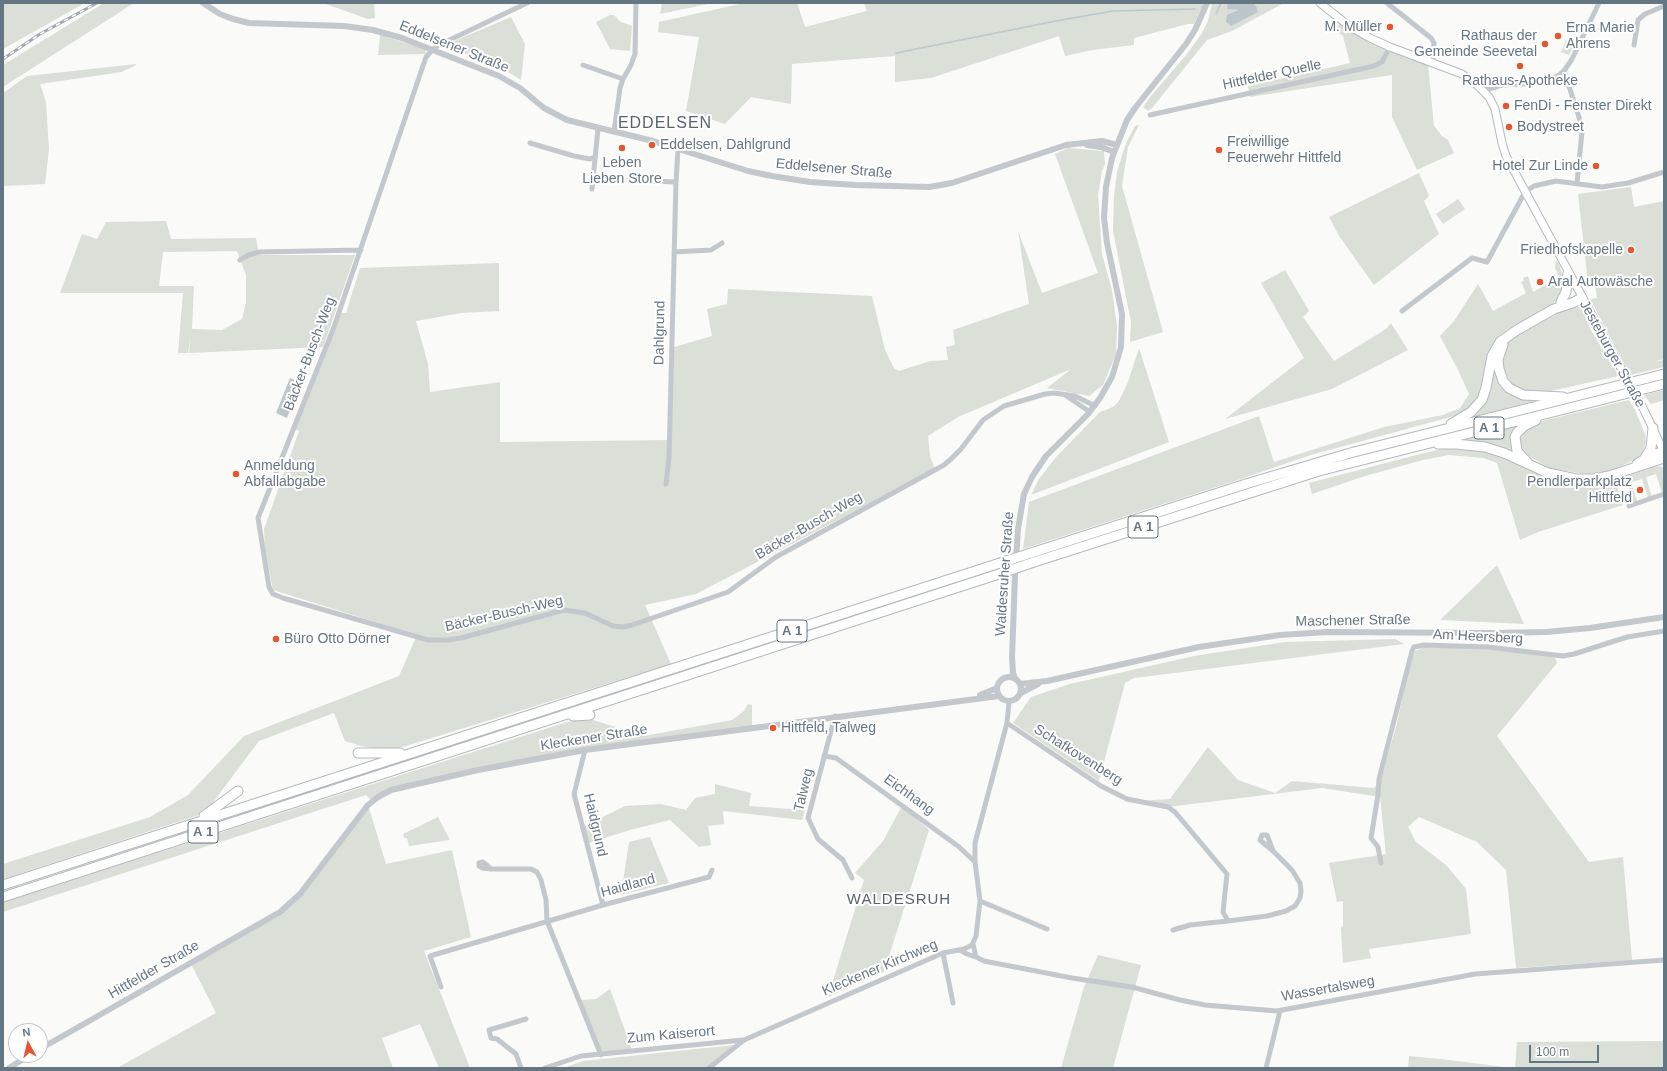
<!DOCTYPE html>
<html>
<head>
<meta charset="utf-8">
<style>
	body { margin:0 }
	#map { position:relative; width:1667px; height:1071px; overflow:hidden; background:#fafaf8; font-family:Arial,sans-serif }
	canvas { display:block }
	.frame { position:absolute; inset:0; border:4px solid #657683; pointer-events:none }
	.north { position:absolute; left:8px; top:1023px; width:40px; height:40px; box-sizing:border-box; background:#fff; border:1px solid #c1c8cd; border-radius:50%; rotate:352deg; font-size:11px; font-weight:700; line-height:16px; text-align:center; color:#657683 }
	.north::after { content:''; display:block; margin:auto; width:14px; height:18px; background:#e4572e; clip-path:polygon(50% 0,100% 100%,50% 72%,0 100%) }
	.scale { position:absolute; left:1529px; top:1045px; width:70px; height:18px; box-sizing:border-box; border:2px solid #657683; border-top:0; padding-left:5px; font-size:12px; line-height:14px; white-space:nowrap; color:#657683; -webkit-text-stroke:3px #fff; paint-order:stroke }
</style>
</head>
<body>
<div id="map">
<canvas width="1667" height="1071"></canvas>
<div class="frame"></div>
<div class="north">N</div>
<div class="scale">100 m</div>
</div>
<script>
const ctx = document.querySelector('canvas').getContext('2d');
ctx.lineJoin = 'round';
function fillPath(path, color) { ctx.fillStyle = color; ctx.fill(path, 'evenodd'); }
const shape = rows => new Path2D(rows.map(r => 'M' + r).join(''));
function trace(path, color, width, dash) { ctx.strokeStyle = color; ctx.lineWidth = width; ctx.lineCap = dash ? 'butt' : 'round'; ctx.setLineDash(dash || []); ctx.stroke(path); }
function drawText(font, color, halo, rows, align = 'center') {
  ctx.font = font + ' Arial,sans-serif'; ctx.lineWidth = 4; ctx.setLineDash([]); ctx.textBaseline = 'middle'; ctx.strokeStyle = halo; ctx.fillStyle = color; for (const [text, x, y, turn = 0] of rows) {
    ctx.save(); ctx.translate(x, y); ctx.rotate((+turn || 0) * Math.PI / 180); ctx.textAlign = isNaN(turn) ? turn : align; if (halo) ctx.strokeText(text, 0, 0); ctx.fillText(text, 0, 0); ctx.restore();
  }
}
const green = shape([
	[3,3,85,3,3,49],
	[104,3,134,3,3,87,3,65],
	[323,3,374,3,375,18,368,19],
	[662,3,713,3,660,14],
	[744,3,797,3,805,27,867,11,864,3,1204,3,1194,24,1188,24,1134,38,1134,45,1092,50,1065,56,1059,36,931,78,895,82,895,56,792,64,791,104,751,97,725,124,686,111,699,37,658,32,659,22],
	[1212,3,1284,3,1232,31,1207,40,1152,108,1148,111,1143,107,1151,96,1187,54,1202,33,1208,21],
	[610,15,614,15,621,22,632,26,630,51,610,49,596,22],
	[511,17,525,44,521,80,508,72,445,45],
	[1340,23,1392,51,1428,65,1434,126,1442,136,1448,140,1454,153,1417,170,1392,117,1392,75,1250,97,1248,86,1350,63,1343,36,1335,30],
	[380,35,426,49,425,54,378,55],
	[1566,40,1574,44,1569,55,1561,52],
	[136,64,135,66,123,71,122,72,40,84,46,102,49,149,45,184,3,186,3,93,27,76],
	[1139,125,1128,147,1122,186,1163,332,1130,342,1131,322,1113,231,1114,196,1117,172,1126,143,1135,126],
	[1068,148,1104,151,1105,164,1102,171,1098,195,1102,254,1112,290,1117,326,1116,354,1103,385,1089,396,1047,388,1071,369,958,417,928,436,930,456,935,469,696,594,645,605,671,664,390,751,361,746,345,741,334,713,259,741,205,813,3,879,3,864,150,817,188,795,244,736,399,676,417,635,273,590,265,549,264,529,299,431,295,429,340,313,346,313,360,268,499,263,499,311,461,313,416,321,428,364,430,392,500,382,500,442,669,440,671,348,712,336,707,309,727,304,728,289,872,296,885,350,894,368,899,371,930,361,948,360,946,347,955,345,953,330,1029,304,1018,231,1042,293,1098,273,1055,154],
	[1419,173,1429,196,1424,201,1439,234,1374,285,1339,236,1329,217],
	[1631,187,1634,207,1664,201,1664,359,1653,362,1664,360,1664,367,1630,375,1590,299,1597,298,1595,285,1589,287,1587,274,1578,194],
	[1458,199,1465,209,1443,224,1436,214],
	[166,221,171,239,256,238,259,255,355,255,323,347,189,353,191,336,188,353,178,353,183,293,60,293,82,234,97,239,106,222],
	[237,251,246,275,246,302,242,319,222,330,192,329,194,286,159,286,163,252],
	[1556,260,1559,264,1564,282,1560,299,1544,310,1510,328,1498,337,1485,363,1484,379,1480,394,1469,408,1458,415,1311,455,1232,482,1023,549,1029,502,1259,416,1274,462,1384,427,1443,415,1460,408,1469,394,1458,370,1440,336,1454,321,1478,284,1493,311,1526,293,1521,282,1524,281,1523,278,1528,276,1533,292,1559,277,1555,268],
	[1285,270,1309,311,1303,317,1334,361,1386,329,1391,323,1408,350,1332,389,1225,419,1304,358,1261,283],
	[1576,306,1580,307,1588,316,1589,327,1619,376,1541,393,1524,392,1512,385,1502,368,1502,352,1508,343,1517,335,1555,315,1567,308],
	[1139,348,1169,442,1031,495,1039,479,1056,457,1100,412,1113,407,1119,401,1128,382],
	[1493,359,1500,379,1542,399,1468,418,1475,412],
	[1664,390,1664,400,1651,404,1644,395],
	[1629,400,1635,410,1645,434,1646,442,1642,454,1634,460,1613,470,1599,473,1584,474,1549,468,1529,456,1519,445,1519,439,1522,432,1529,425,1550,419],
	[1519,425,1517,454,1456,441],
	[1459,448,1479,449,1493,453,1513,461,1533,472,1551,479,1584,485,1613,481,1657,466,1662,467,1664,468,1664,492,1662,493,1656,474,1646,477,1652,497,1648,498,1642,479,1631,482,1637,501,1633,502,1628,483,1617,486,1623,505,1538,532,1520,540,1497,463,1483,458,1449,455,1423,460,1365,476,1312,494,1309,483,1424,453,1442,449],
	[1497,565,1524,624,1440,620],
	[1395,639,1404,644,1134,678,1125,683,1099,781,1013,723,1031,697,1070,684,1194,656,1285,642],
	[1424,647,1490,648,1555,657,1557,663,1497,736,1589,862,1623,857,1632,960,1516,968,1506,870,1477,842,1419,817,1408,827,1416,842,1447,866,1466,889,1471,934,1369,949,1371,958,1343,963,1341,928,1343,926,1343,901,1337,902,1329,863,1386,854,1380,797,1322,788,1168,807,1147,803,1123,802,1170,799,1208,747,1238,780,1275,793,1292,781,1374,788,1380,782,1396,727,1408,673,1415,651],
	[748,704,752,705,752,727,585,749,400,786,372,801,366,795,3,912,3,902,567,722,587,718,644,736,732,720,744,711],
	[715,784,751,793,749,806,805,810,802,820,723,811,724,824,708,826,711,845,699,847,670,820,630,830,589,843,584,826,625,806,661,804,686,810,695,798,715,794],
	[368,805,386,864,452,850,471,937,424,951,470,1068,439,1068,420,1024,382,1038,393,1068,117,1068,216,1013,191,964,288,906],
	[902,806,929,830,884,972,828,997,864,880,855,873,883,841],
	[438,817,450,840,409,846,407,838,404,838,403,834],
	[650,837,669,883,621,895,629,842],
	[1098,955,1141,965,1113,1068,1061,1068,1084,987],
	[610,989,632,1050,601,1055,579,1000,596,999],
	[1664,1041,1664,1068,1515,1068,1517,1042],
	[734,1045,707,1068,563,1068,583,1061],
	[1409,1056,1450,1060,1512,1068,1408,1068]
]);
const water = shape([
	[1228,3,1253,3,1256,6,1258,12,1231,26,1226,22,1227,15,1239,10,1227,9],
	[290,378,301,382,287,418,276,413]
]);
const stream = shape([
	[1216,14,1221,3],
	[896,53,1056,21,1113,11,1195,9]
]);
const minor = shape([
	[527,3,439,45,433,49,426,57,334,327,258,518,269,587,273,594,283,598,428,640,448,640,461,638,564,610,585,613,613,626,623,627,632,625,728,592,776,557,944,465,951,459,961,449,983,420,1004,406,1045,394,1054,393,1075,396,1095,406],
	[1387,3,1431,38,1434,43,1433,62],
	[1634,45,1638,20,1645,14,1664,6],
	[583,65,623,79],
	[1564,71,1579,117,1582,132,1577,183],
	[1554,78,1569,86],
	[1483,91,1502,85,1544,83,1559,75,1564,71,1572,59,1599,3],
	[1150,115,1374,66,1382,62,1390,47],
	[614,132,620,88,623,79,631,65,635,54,636,3],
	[530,143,574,156,590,159,595,157],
	[629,180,676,182],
	[592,189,598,129],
	[674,252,711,250,722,243],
	[240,260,249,255,259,252,361,250],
	[1402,311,1472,258,1487,262,1525,192,1534,186,1556,181,1602,187,1628,183,1664,172],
	[1065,395,1090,412],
	[666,484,669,458,676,182,678,149],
	[1629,506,1664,494],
	[835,716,808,818,818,839,843,860,852,878],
	[1007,723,1101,786,1127,799,1168,807,1175,812,1227,874,1223,912,1228,921,1267,916,1286,911,1295,906,1300,898,1301,891,1300,883,1292,870,1273,851,1267,835,1262,835,1260,840,1273,851],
	[585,750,574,794,603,905],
	[824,756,836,758,958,846,975,862],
	[1381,863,1378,847,1371,838,1378,795,1379,779,1412,651,1414,647,1424,645,1488,647,1563,656,1574,654,1627,637,1664,631],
	[491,869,483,862,479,863,479,866,482,868,491,869,531,869,537,872,541,880,546,900,547,921,601,1055],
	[980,901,1047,929],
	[1173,930,1190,925,1228,921],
	[973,944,976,957,984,961,1072,978,1132,987,1180,1000,1205,1005,1277,1011,1475,974,1664,960],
	[960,950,967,954,976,957],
	[943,953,953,1003],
	[441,987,430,956,603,905,709,877,712,870],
	[521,1068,516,1054,497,1039,491,1038,489,1030,526,1019],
	[545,1068,581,1056,743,1040],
	[709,1068,744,1040,943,953,964,949,972,945,976,936,980,901,975,862,975,843,1007,723,1009,702],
	[1266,1068,1280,1011]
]);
const tertiary = shape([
	[203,3,220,14,233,19,249,23,344,26,373,30,402,38,499,76,520,88,544,108,567,120,653,141,748,171,772,176,810,182,855,185,929,187,952,183,1066,145,1102,141,1117,145],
	[1087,145,1101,147,1114,152],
	'997 689a12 12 0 1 1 24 0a12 12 0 1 1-24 0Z',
	[1015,678,1013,673,1012,657,1015,576,1018,529,1024,494,1032,477,1046,456,1088,414,1100,398,1112,377,1121,347,1122,314,1107,243,1104,218,1106,187,1112,158,1127,120,1135,108,1186,44,1195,30,1207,3],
	[1020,684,1047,681,1199,647,1280,635,1328,632,1493,633,1546,632,1590,628,1664,617],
	[1021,693,1038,684],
	[980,695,997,688],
	[40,1049,280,912,300,894,368,805,378,797,391,790,478,770,585,750,999,696],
	[9,1068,30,1055]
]);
const secondary = shape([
	[1320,3,1349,26,1370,38,1390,47,1462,74,1476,84,1489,97,1495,109,1502,143,1506,156,1624,374],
	[1643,408,1664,452]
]);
const motorway = shape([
	[1561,302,1566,292,1568,273],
	[1503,345,1498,359,1499,369,1503,381,1509,388,1523,395,1563,397],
	[1451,424,1471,412,1482,400,1486,388,1492,356,1500,342,1517,330,1554,309,1572,303,1582,298],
	[1438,444,1456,444,1485,447,1504,453,1548,473,1576,479,1593,479,1609,476,1664,458],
	[1645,458,1651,448,1653,428],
	[1527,462,1517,451,1515,437,1517,433,1524,426,1536,420],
	[1637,464,1651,455,1664,452],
	[1031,553,1249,483,1354,452,1664,374],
	[1034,562,1319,471,1664,384],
	[573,716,590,715],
	[358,753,400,753],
	[204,816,238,791],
	[3,885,1000,563],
	[3,897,1002,573]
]);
const rail = shape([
	[3,59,40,34,97,3]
]);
const secondaryBridge = shape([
	[1624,374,1643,408]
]);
const motorwayBridge = shape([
	[1000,563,1031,553],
	[1002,573,1034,562]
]);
const markers = [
	[1390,27,4,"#e4572e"],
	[1558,36,4,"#e4572e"],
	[1545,44,4,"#e4572e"],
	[1520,66,4,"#e4572e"],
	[1506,106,4,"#e4572e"],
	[1509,127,4,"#e4572e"],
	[652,145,4,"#e4572e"],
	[622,148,4,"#e4572e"],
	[1219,150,4,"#e4572e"],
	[1596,166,4,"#e4572e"],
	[1631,250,4,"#e4572e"],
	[1540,282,4,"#e4572e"],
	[236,474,4,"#e4572e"],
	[1640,490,4,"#e4572e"],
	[276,639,4,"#e4572e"],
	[773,728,4,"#e4572e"]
];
const shields = [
	[1489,428,30],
	[1143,527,30],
	[792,631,30],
	[203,832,30]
];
const shieldNames = [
	["A 1",1489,428],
	["A 1",1143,527],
	["A 1",792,631],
	["A 1",203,832]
];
const poiNames = [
	["M. Müller",1382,27,"right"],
	["Erna Marie",1566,28],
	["Ahrens",1566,44],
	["Rathaus der",1537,36,"right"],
	["Gemeinde Seevetal",1537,52,"right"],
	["Rathaus-Apotheke",1520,81,"center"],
	["FenDi - Fenster Direkt",1514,106],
	["Bodystreet",1517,127],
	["Freiwillige",1227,142],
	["Feuerwehr Hittfeld",1227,158],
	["Eddelsen, Dahlgrund",660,145],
	["Leben",622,163,"center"],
	["Lieben Store",622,179,"center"],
	["Hotel Zur Linde",1588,166,"right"],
	["Friedhofskapelle",1623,250,"right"],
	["Aral Autowäsche",1548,282],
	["Anmeldung",244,466],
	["Abfallabgabe",244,482],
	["Pendlerparkplatz",1632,482,"right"],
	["Hittfeld",1632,498,"right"],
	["Büro Otto Dörner",284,639],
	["Hittfeld, Talweg",781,728]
];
const streetNames = [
	["Eddelsener Straße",454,47,22],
	["Hittfelder Quelle",1272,75,-12],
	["Eddelsener Straße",834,169,5],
	["Dahlgrund",660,333,-89],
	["Bäcker-Busch-Weg",310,354,-69],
	["Jesteburger Straße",1612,354,61],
	["Bäcker-Busch-Weg",809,526,-30],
	["Waldesruher Straße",1005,574,-86],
	["Bäcker-Busch-Weg",504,614,-13],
	["Maschener Straße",1353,621,-1],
	["Am Heersberg",1478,637,3],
	["Kleckener Straße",594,738,-9],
	["Schafkovenberg",1078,755,32],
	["Talweg",804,790,-77],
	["Eichhang",909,795,36],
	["Haidgrund",595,825,77],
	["Haidland",628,886,-15],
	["Kleckener Kirchweg",880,968,-23],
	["Hittfelder Straße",154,970,-30],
	["Wassertalsweg",1328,989,-10],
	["Zum Kaiserort",671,1035,-5]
];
const neighbourhoodNames = [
	["WALDESRUH",899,900]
];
const quarterNames = [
	["EDDELSEN",665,124]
];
fillPath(green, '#dadfd7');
fillPath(water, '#bbc7cb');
trace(stream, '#bbc7cb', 1.5);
trace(secondary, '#b3babf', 9);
trace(motorway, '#b4b9bd', 11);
trace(minor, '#c3c8cc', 5);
trace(tertiary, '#c3c8cc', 6);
trace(secondary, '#fff', 7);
trace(motorway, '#fff', 9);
trace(rail, '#a2aab0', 3);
trace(rail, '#fff', 1.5, [4.5]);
trace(secondaryBridge, '#b3babf', 9, []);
trace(motorwayBridge, '#b4b9bd', 11, []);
trace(secondaryBridge, '#fff', 7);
trace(motorwayBridge, '#fff', 9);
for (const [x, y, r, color] of markers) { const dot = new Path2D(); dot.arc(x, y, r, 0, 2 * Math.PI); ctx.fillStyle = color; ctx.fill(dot); trace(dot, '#fff', 1.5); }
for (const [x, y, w] of shields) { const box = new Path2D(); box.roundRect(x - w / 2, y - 11, w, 22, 3); ctx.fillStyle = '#fff'; ctx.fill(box); trace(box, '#657683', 1); }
drawText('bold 13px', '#657683', null, shieldNames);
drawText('14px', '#657683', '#fff', poiNames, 'left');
drawText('14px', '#657683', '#fff', streetNames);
ctx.letterSpacing = '1px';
drawText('15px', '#57646e', '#fff', neighbourhoodNames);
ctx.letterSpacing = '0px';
ctx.letterSpacing = '1px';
drawText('16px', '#57646e', '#fff', quarterNames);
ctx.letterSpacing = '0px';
</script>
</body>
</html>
